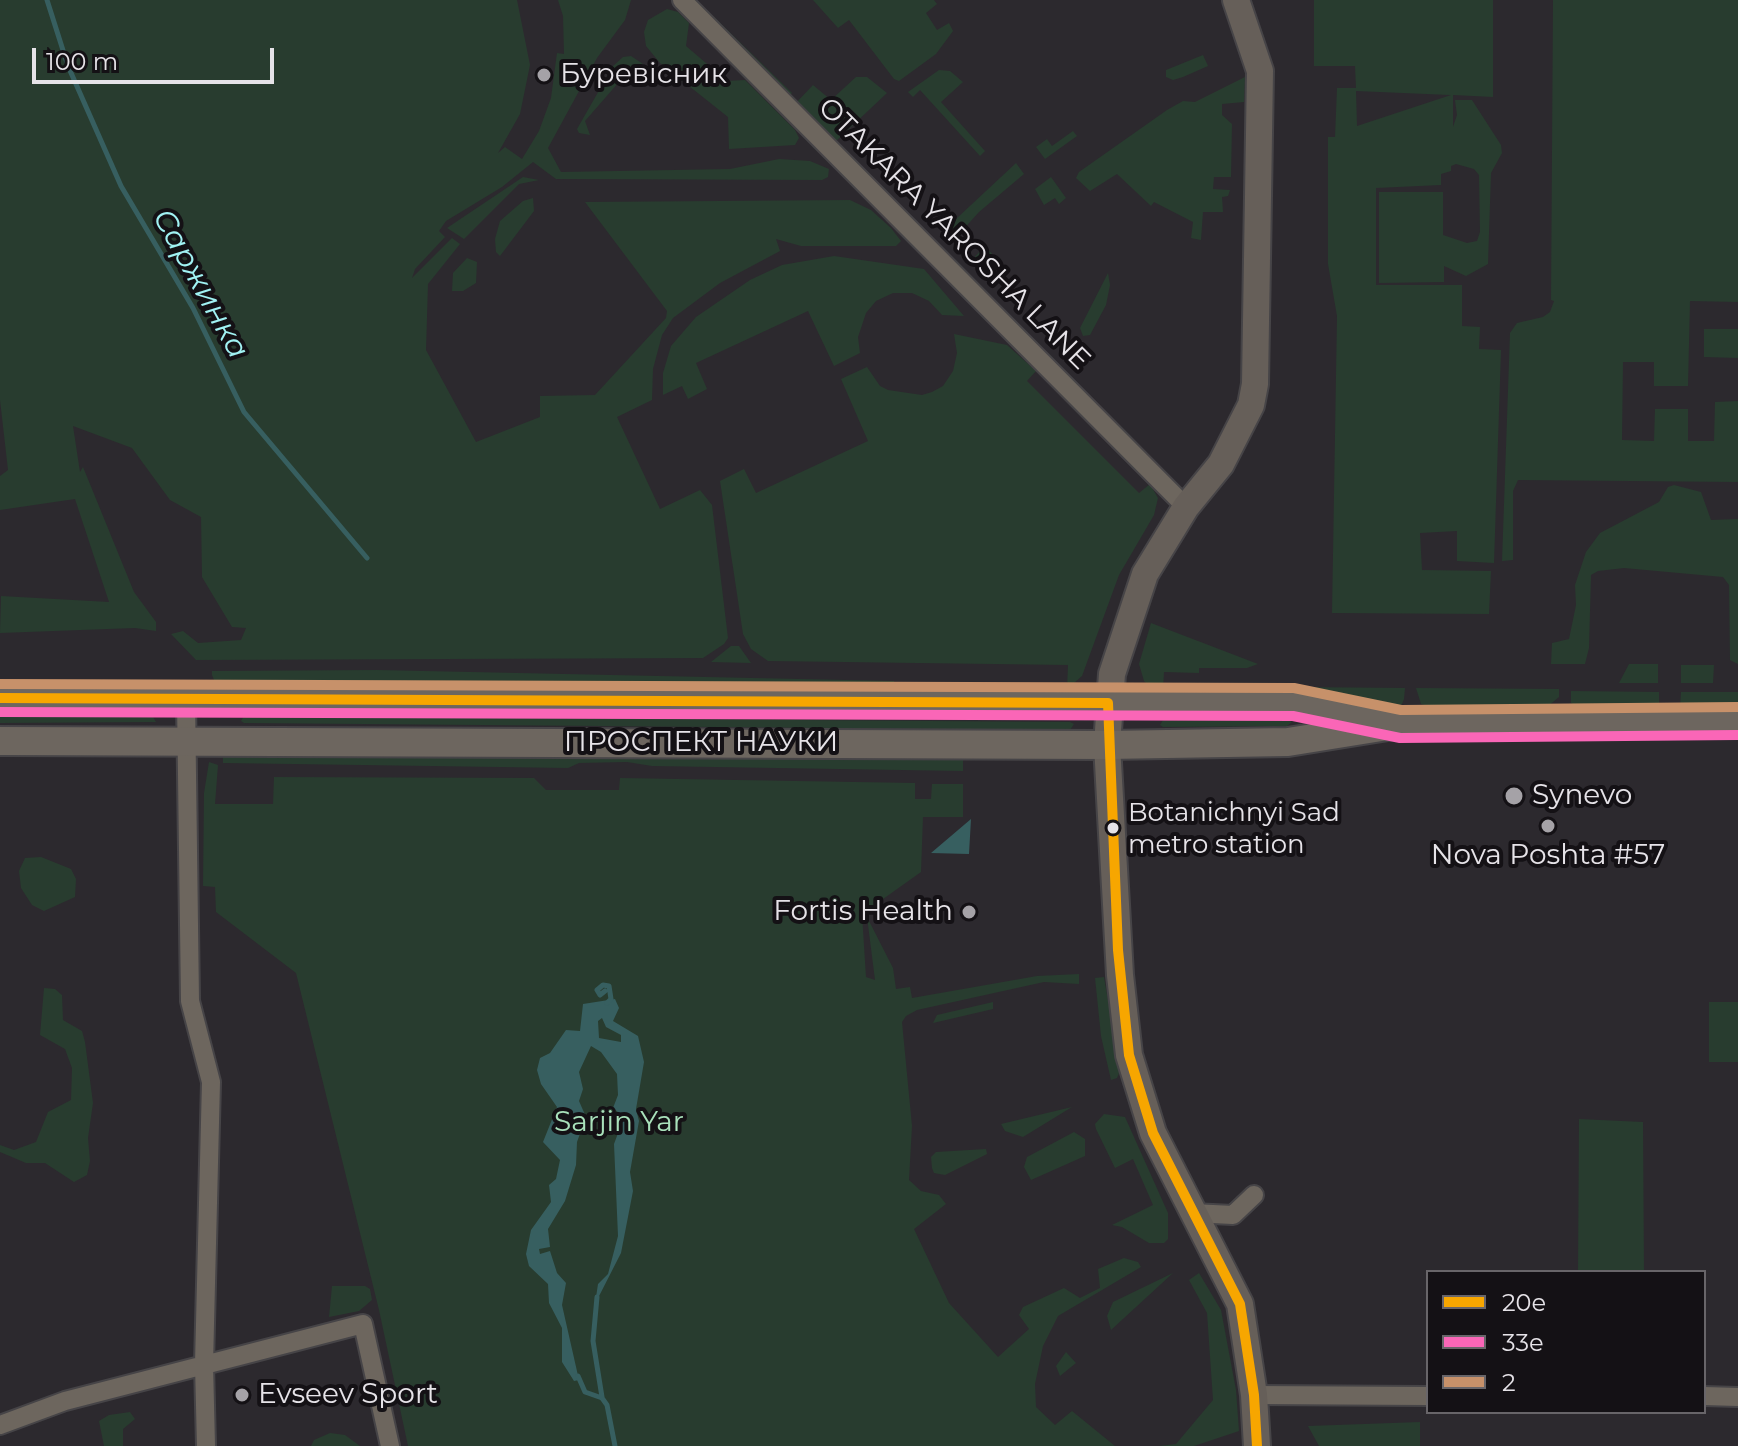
<!DOCTYPE html>
<html>
<head>
<meta charset="utf-8">
<style>
	body { margin:0 }
	#map { position:relative; width:1738px; height:1446px; overflow:hidden; background:#2c292e; font-family:Montserrat,sans-serif }
	canvas { display:block }
	.legend { position:absolute; left:1426px; top:1270px; width:280px; height:144px; box-sizing:border-box; background:#141115; border:2px solid #686569; margin:0; padding:10px 14px; list-style:none; font-size:24px; color:#e6e3e8 }
	.legend li { display:flex; align-items:center; gap:16px; height:40px }
	.legend b { width:40px; border:2px solid #686569 }
	.scale { position:absolute; left:32px; top:48px; width:242px; height:36px; box-sizing:border-box; border:4px solid #e6e3e8; border-top:0; padding-left:10px; font-size:24px; line-height:28px; white-space:nowrap; color:#e6e3e8; -webkit-text-stroke:6px #141115; paint-order:stroke }
</style>
</head>
<body>
<div id="map">
<canvas width="1738" height="1446"></canvas>
<ul class="legend">
<li><b style="height:10px;background:#f7a600"></b>20е</li>
<li><b style="height:10px;background:#fa66b7"></b>33е</li>
<li><b style="height:10px;background:#c7916a"></b>2</li>
</ul>
<div class="scale">100 m</div>
</div>
<script>
const ctx = document.querySelector('canvas').getContext('2d');
ctx.lineJoin = 'round';
function fillPath(path, color) { ctx.fillStyle = color; ctx.fill(path, 'evenodd'); }
const shape = rows => new Path2D(rows.map(r => 'M' + r).join(''));
function trace(path, color, width, dash) { ctx.strokeStyle = color; ctx.lineWidth = width; ctx.lineCap = dash ? 'butt' : 'round'; ctx.setLineDash(dash || []); ctx.stroke(path); }
function drawText(font, color, halo, rows, align = 'center') {
  ctx.font = font + ' Montserrat,sans-serif'; ctx.lineWidth = 8; ctx.setLineDash([]); ctx.textBaseline = 'middle'; ctx.strokeStyle = halo; ctx.fillStyle = color; for (const [text, x, y, turn = 0] of rows) {
    ctx.save(); ctx.translate(x, y); ctx.rotate((+turn || 0) * Math.PI / 180); ctx.textAlign = isNaN(turn) ? turn : align; if (halo) ctx.strokeText(text, 0, 0); ctx.fillText(text, 0, 0); ctx.restore();
  }
}
const green = shape([
	[0,0,517,0,530,65,520,114,498,153,505,147,522,159,539,131,551,98,557,53,564,54,563,16,558,0,631,0,625,20,597,58,548,148,561,172,730,169,779,159,810,161,829,169,828,177,822,180,556,179,533,162,502,187,446,221,439,231,445,237,415,269,412,278,452,238,460,244,428,284,426,350,476,442,540,417,540,396,595,395,666,318,667,311,585,202,850,200,871,210,891,228,901,241,896,246,801,246,776,239,780,251,720,283,673,318,662,335,653,369,652,400,617,417,660,509,700,490,712,505,728,638,724,644,703,658,196,660,171,634,183,631,198,643,241,640,246,628,232,627,202,577,201,517,170,500,132,448,73,426,80,472,83,467,134,592,156,622,156,631,135,628,0,633,1,596,109,602,75,499,0,510,0,476,8,470,0,400],
	[813,0,934,0,937,4,926,13,937,30,949,23,953,31,936,54,899,81,894,79,849,20,838,28],
	[1314,0,1493,0,1493,97,1453,95,1453,127,1457,115,1455,100,1472,100,1501,145,1502,153,1491,173,1488,264,1466,276,1444,266,1444,282,1379,283,1379,192,1443,192,1443,235,1467,243,1477,241,1480,232,1479,175,1474,169,1456,164,1451,166,1451,171,1441,174,1441,185,1376,188,1376,285,1462,285,1462,326,1480,327,1479,349,1501,350,1494,563,1457,561,1457,531,1420,533,1422,570,1491,571,1489,614,1332,613,1337,316,1328,264,1328,137,1335,137,1337,88,1356,88,1355,66,1314,66],
	[1356,91,1450,95,1451,95,1357,126],
	[1553,0,1738,0,1738,302,1690,301,1688,386,1654,386,1654,362,1623,362,1622,440,1654,441,1655,409,1688,409,1688,441,1714,441,1715,402,1738,401,1738,482,1518,480,1513,491,1513,560,1502,561,1510,333,1517,323,1543,317,1550,312,1554,301,1551,300],
	[667,9,678,12,689,23,686,46,727,81,745,80,795,130,799,138,795,145,729,149,728,117,660,63,646,46,644,32,648,20],
	[708,11,792,93,786,99,705,14],
	[1203,55,1208,66,1183,77,1173,80,1166,77,1166,70],
	[631,56,646,66,642,82,619,82,585,121,590,135,579,133,577,129,613,66,623,57],
	[939,70,950,71,963,82,941,102,985,151,980,156,920,90,913,97,908,92],
	[856,77,867,77,887,93,834,143,794,105,813,85,831,100],
	[1245,77,1244,102,1222,104,1222,115,1232,124,1231,177,1214,177,1213,189,1230,190,1228,196,1222,197,1223,212,1203,212,1201,240,1191,238,1193,222,1154,202,1151,206,1117,174,1090,191,1076,178,1079,172,1167,110,1183,101,1195,102],
	[1073,131,1077,136,1045,159,1036,147,1047,139,1052,146],
	[1016,163,1024,174,979,212,951,243,941,233],
	[523,177,539,180,519,184,464,239,447,228],
	[1051,177,1066,198,1059,204,1055,198,1044,205,1035,189],
	[533,198,534,211,500,256,496,252,495,239,500,221,523,201],
	[985,246,993,255,983,264,994,274,988,280,970,262],
	[834,256,924,269,964,316,942,315,929,301,912,293,893,293,876,301,866,313,858,337,860,353,834,366,808,311,696,363,707,389,688,399,682,386,663,395,663,373,671,346,696,317,750,280,782,265],
	[467,258,477,262,476,283,463,291,452,291,453,273],
	[1108,273,1110,285,1106,305,1090,335,1083,336,1080,328],
	[1704,329,1738,329,1738,358,1704,357],
	[954,334,1007,345,1036,371,1027,381,1139,493,1150,484,1158,498,1154,515,1119,575,1082,676,1067,689,1068,665,768,661,751,649,743,634,720,481,744,469,756,493,868,441,841,379,867,367,880,386,888,390,922,395,932,392,943,386,953,371,957,353],
	[1674,485,1701,492,1711,520,1738,519,1738,664,1730,660,1729,585,1723,577,1624,568,1598,571,1591,575,1589,648,1585,664,1551,664,1552,643,1569,639,1576,605,1575,585,1586,552,1600,533,1659,502,1668,487],
	[1151,623,1258,664,1247,668,1199,668,1199,673,1164,672,1163,690,1151,688,1144,681,1139,664],
	[731,646,739,646,751,663,711,662],
	[1629,664,1658,664,1658,683,1619,683],
	[1681,665,1714,665,1713,683,1681,683],
	[377,670,894,681,894,694,232,684,214,680,212,675,212,671],
	[1296,687,1405,688,1404,699,1402,704,1389,709,1296,696],
	[1416,688,1559,689,1559,697,1547,707,1432,707,1421,704],
	[1571,691,1659,692,1659,707,1580,708,1571,703],
	[1681,692,1738,692,1738,709,1680,709],
	[0,716,153,717,156,722,0,723],
	[244,716,1070,722,1074,724,1070,730,244,723,241,721],
	[1163,720,1287,720,1292,722,1287,726,1163,727,1160,725],
	[223,753,963,758,963,771,652,766,627,762,579,763,568,768,223,763],
	[209,762,218,765,215,804,273,804,274,777,534,778,546,790,619,790,620,778,915,783,915,799,931,799,932,784,963,784,963,817,923,817,921,872,862,914,866,977,875,980,867,917,893,968,896,989,910,987,912,998,1037,976,1079,974,1079,984,1044,982,917,1010,906,1016,902,1022,912,1126,909,1180,921,1191,939,1195,946,1204,914,1229,949,1303,998,1357,1029,1329,1019,1315,1023,1307,1064,1288,1080,1298,1100,1288,1098,1269,1124,1258,1138,1262,1141,1267,1058,1316,1043,1346,1035,1384,1036,1407,1055,1425,1072,1411,1115,1446,408,1446,379,1310,296,973,216,912,215,887,203,886,204,793],
	[41,857,71,869,76,879,75,897,44,911,32,905,21,888,19,871,25,858],
	[1104,977,1120,1071,1117,1078,1111,1080,1101,1036,1095,978],
	[44,988,55,989,62,995,63,1020,82,1031,85,1042,93,1103,88,1138,90,1161,87,1175,74,1182,45,1163,26,1163,0,1152,0,1145,14,1150,36,1142,48,1112,71,1100,72,1068,65,1049,40,1035],
	[993,1002,993,1009,933,1023,937,1015],
	[1709,1002,1738,1002,1738,1062,1709,1062],
	[1072,1107,1023,1137,1005,1131,1001,1124],
	[1104,1114,1125,1117,1168,1213,1168,1239,1164,1243,1149,1243,1122,1227,1112,1225,1153,1205,1133,1159,1115,1168,1096,1129,1095,1124],
	[1579,1119,1643,1122,1644,1272,1578,1272],
	[1074,1132,1085,1139,1085,1156,1031,1180,1024,1167,1027,1157],
	[986,1149,987,1154,945,1175,934,1173,932,1168,931,1157,936,1152],
	[1173,1273,1111,1330,1107,1316,1113,1302],
	[1199,1273,1221,1310,1236,1390,1239,1431,1194,1446,1159,1446,1176,1444,1213,1400,1207,1313,1189,1280],
	[332,1286,365,1286,370,1289,372,1300,359,1311,329,1317],
	[1066,1352,1076,1363,1060,1376,1056,1366],
	[130,1412,135,1419,123,1429,123,1446,104,1446,99,1421,109,1415],
	[1420,1422,1420,1446,1319,1446,1308,1426],
	[330,1433,345,1435,360,1446,311,1446,314,1440]
]);
const water = shape([
	[971,819,969,854,931,853],
	[615,999,619,1008,613,1021,638,1036,644,1062,636,1109,639,1121,630,1172,633,1191,621,1253,595,1304,598,1284,608,1274,618,1236,614,1144,624,1117,613,1108,618,1095,617,1074,601,1052,591,1046,579,1072,583,1089,579,1101,586,1117,577,1142,576,1165,565,1201,548,1229,550,1247,539,1249,540,1254,550,1251,557,1273,566,1283,562,1305,579,1380,574,1381,562,1362,562,1328,549,1303,548,1284,529,1266,526,1254,531,1230,551,1202,549,1185,556,1179,560,1160,543,1142,557,1107,541,1084,537,1070,540,1058,550,1053,566,1030,580,1031,583,1004],
	[602,1018,606,1027,621,1035,621,1042,599,1038,598,1021]
]);
const stream = shape([
	[47,0,68,66,121,186,193,308,244,412,367,558],
	[605,991,600,995,597,990,603,985,609,986,611,999,607,1003],
	[597,1297,593,1341,602,1397],
	[578,1376,585,1392,602,1398,607,1405,615,1446]
]);
const street = shape([
	[682,0,1186,507],
	[186,699,190,1001,211,1082,204,1364,206,1446],
	[1192,1213,1233,1215,1254,1195],
	[1254,1395,1428,1396],
	[1704,1396,1738,1397],
	[0,1425,65,1401,363,1324,390,1446]
]);
const secondary = shape([
	[1236,0,1260,71,1255,384,1251,405,1221,464,1186,507,1145,574,1112,674,1107,745,1120,975,1129,1055,1153,1133,1240,1304,1254,1395,1257,1446]
]);
const primary = shape([
	[0,698,1294,702,1383,720],
	[0,741,1107,745,1288,742,1400,724,1738,721]
]);
const bus1 = shape([
	[0,698,1108,703],
	[1108,703,1118,950,1129,1055,1153,1133,1240,1304,1254,1395,1257,1446]
]);
const bus2 = shape([
	[0,712,1293,716,1400,738,1738,735]
]);
const bus3 = shape([
	[0,684,1294,688,1401,710,1738,707]
]);
const markers = [
	[544,75,8,"#a5a2a7"],
	[1514,796,10,"#a5a2a7"],
	[1548,826,8,"#a5a2a7"],
	[1113,828,7,"#e6e3e8"],
	[969,912,8,"#a5a2a7"],
	[242,1395,8,"#a5a2a7"]
];
const busNames = [
	["Botanichnyi Sad",1128,813],
	["metro station",1128,845]
];
const poiNames = [
	["Буревісник",560,75],
	["Synevo",1532,796],
	["Nova Poshta #57",1548,856,"center"],
	["Fortis Health",953,912,"right"],
	["Evseev Sport",258,1395]
];
const streetNames = [
	["OTAKARA YAROSHA LANE",954,234,45],
	["ПРОСПЕКТ НАУКИ",701,743]
];
const parkNames = [
	["Sarjin Yar",619,1123]
];
const waterNames = [
	["Саржинка",200,284,61]
];
fillPath(green, '#283c2f');
fillPath(water, '#375f60');
trace(stream, '#375f60', 5);
trace(street, '#464447', 22);
trace(secondary, '#464447', 30);
trace(primary, '#464447', 32);
trace(street, '#6d665e', 18);
trace(secondary, '#665f59', 26);
trace(primary, '#6d665f', 28);
trace(bus1, '#f7a600', 10);
trace(bus2, '#fa66b7', 10);
trace(bus3, '#c7916a', 10);
for (const [x, y, r, color] of markers) { const dot = new Path2D(); dot.arc(x, y, r, 0, 2 * Math.PI); ctx.fillStyle = color; ctx.fill(dot); trace(dot, '#141115', 3); }
drawText('26px', '#e6e3e8', '#141115', busNames, 'left');
drawText('28px', '#e6e3e8', '#141115', poiNames, 'left');
drawText('28px', '#e6e3e8', '#141115', streetNames);
drawText('28px', '#a9e1bb', '#141115', parkNames);
drawText('italic 30px', '#a1f2f3', '#141115', waterNames);
</script>
</body>
</html>
